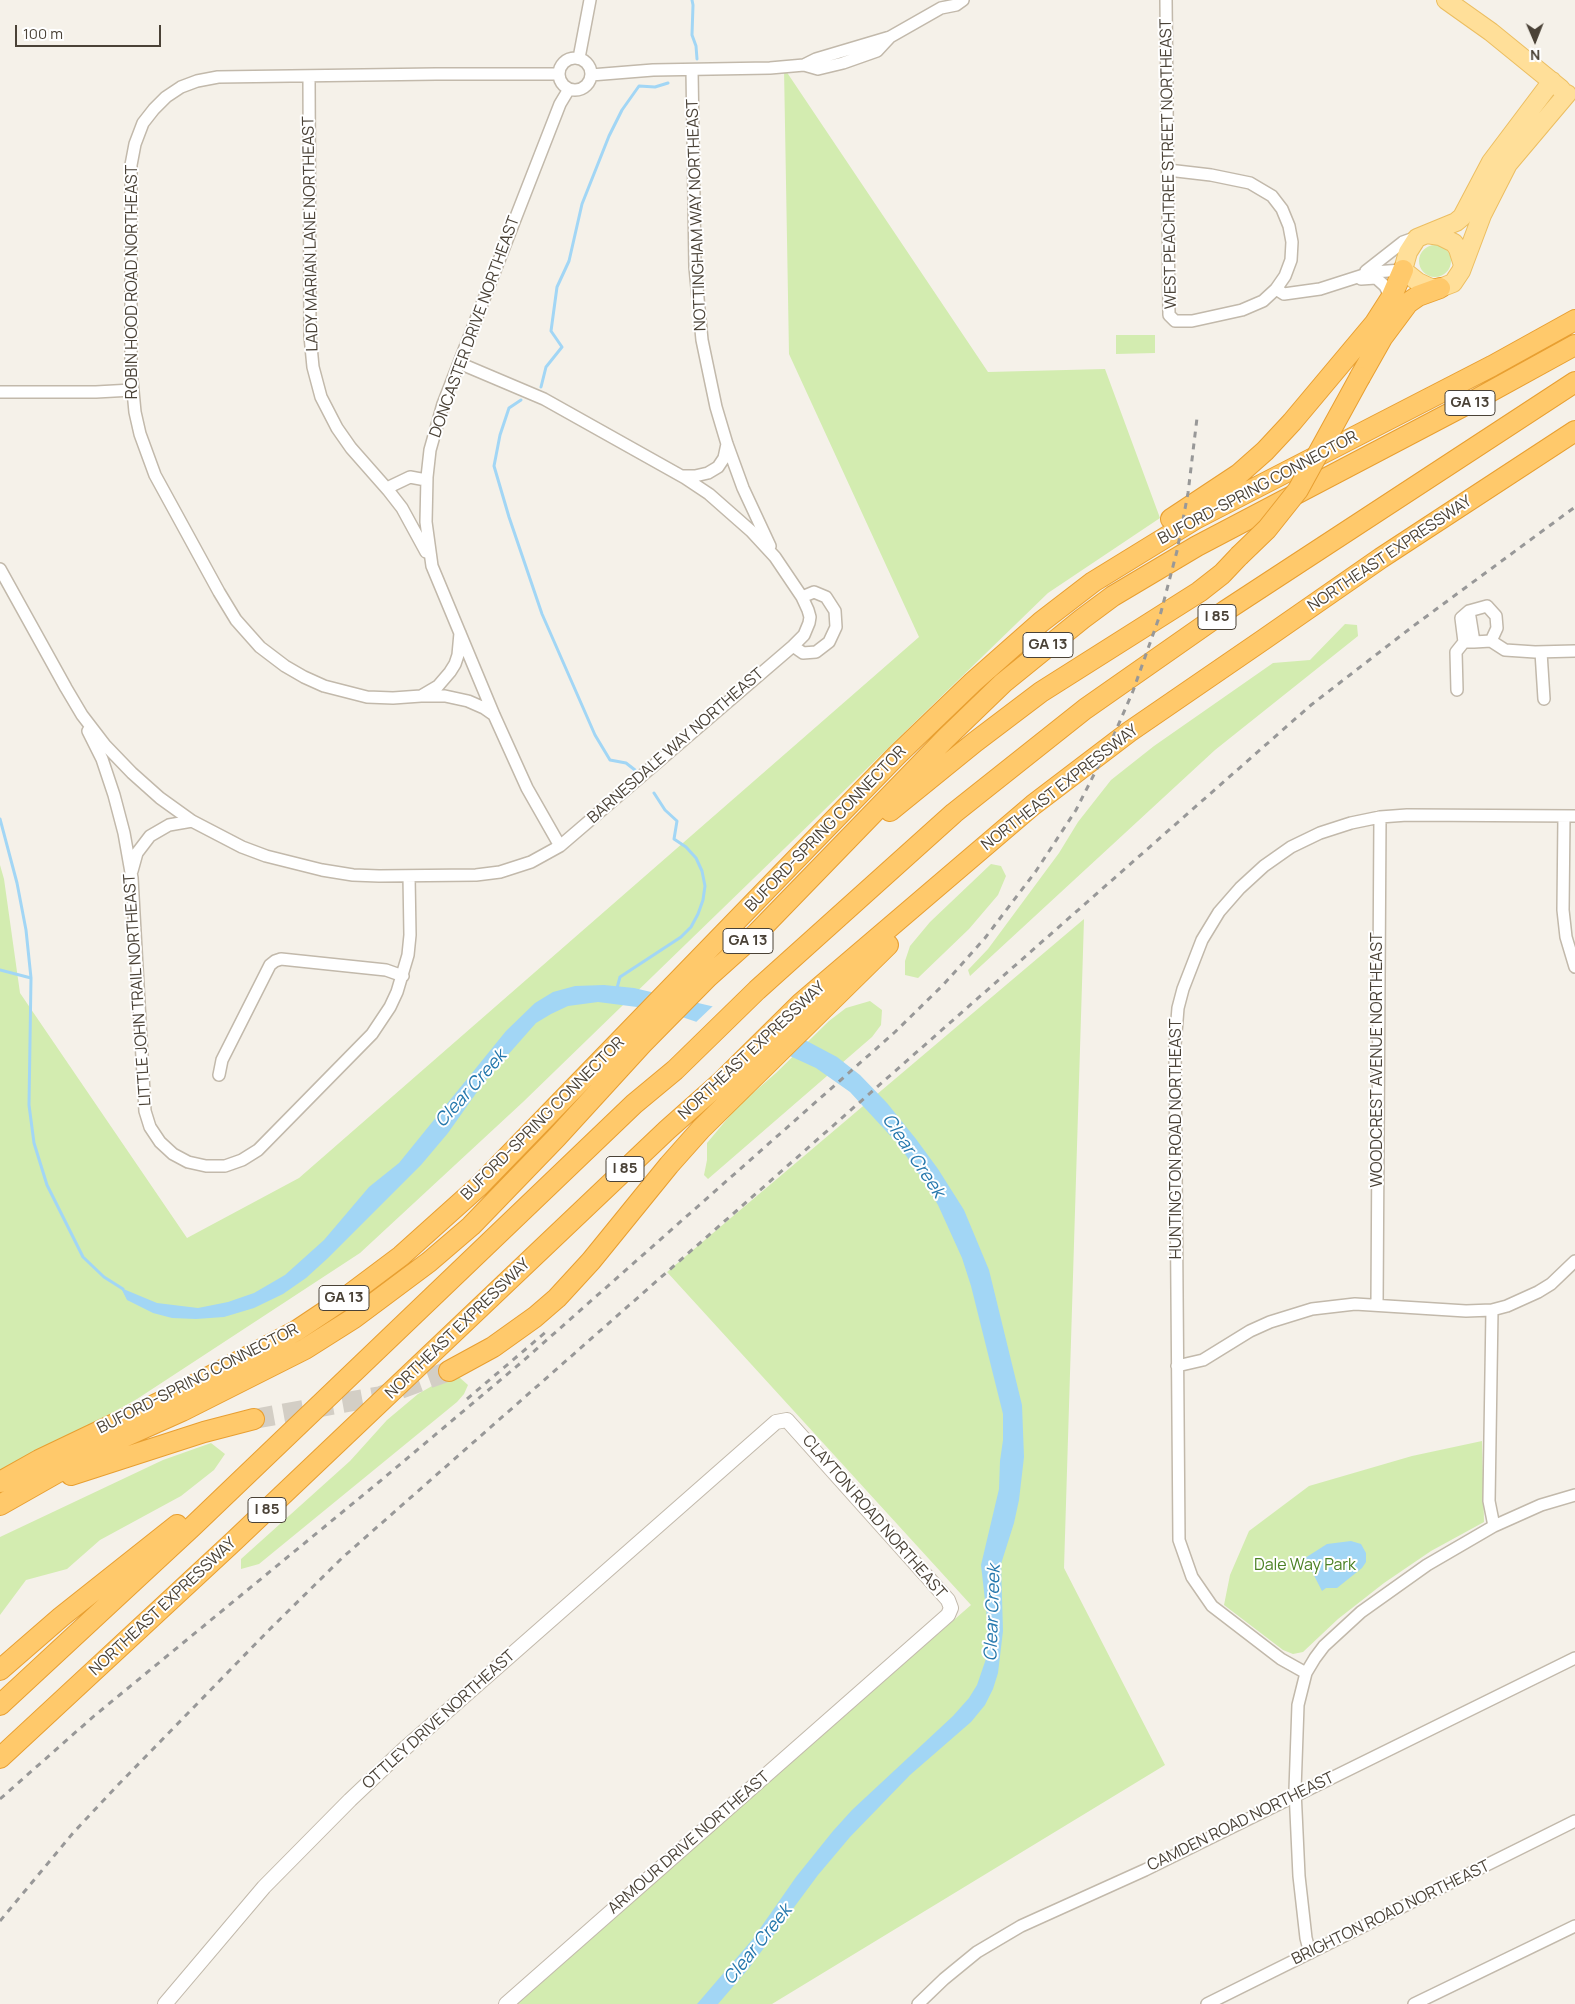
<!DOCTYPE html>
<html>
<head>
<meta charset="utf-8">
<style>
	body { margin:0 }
	#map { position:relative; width:1575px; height:2004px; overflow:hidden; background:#f5f1e9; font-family:Manrope,sans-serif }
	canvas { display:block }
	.north { position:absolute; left:1510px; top:15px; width:50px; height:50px; -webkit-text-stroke:4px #fff; paint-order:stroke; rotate:179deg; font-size:14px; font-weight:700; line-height:20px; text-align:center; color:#4a4237 }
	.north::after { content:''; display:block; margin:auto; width:18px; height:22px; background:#4a4237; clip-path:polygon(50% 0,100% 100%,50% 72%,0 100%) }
	.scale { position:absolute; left:15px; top:25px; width:146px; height:22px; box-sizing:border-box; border:2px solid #4a4237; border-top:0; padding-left:6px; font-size:15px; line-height:18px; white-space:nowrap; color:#4a4237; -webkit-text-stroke:4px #fff; paint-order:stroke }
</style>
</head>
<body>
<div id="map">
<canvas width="1575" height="2004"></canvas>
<div class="north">N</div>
<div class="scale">100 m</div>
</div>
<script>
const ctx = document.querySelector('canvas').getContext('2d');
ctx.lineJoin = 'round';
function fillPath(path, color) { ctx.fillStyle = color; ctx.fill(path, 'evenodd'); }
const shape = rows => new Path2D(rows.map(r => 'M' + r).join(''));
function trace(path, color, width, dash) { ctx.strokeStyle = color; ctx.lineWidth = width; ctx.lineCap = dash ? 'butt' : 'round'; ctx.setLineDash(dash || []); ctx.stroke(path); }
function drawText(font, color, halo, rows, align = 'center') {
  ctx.font = font + ' Manrope,sans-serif'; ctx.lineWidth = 4; ctx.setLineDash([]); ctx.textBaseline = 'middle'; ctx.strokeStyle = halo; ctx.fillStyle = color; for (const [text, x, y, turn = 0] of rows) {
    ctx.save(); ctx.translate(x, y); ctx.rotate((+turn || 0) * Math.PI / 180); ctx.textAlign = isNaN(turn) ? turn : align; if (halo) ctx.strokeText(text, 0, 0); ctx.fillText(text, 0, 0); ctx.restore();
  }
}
const green = shape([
	[784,68,988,372,1105,369,1160,518,1048,593,523,1102,360,1253,137,1399,0,1475,0,865,4,879,20,993,187,1238,299,1178,919,637,789,354],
	'1419 261a16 16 0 1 1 32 0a16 16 0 1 1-32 0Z',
	[1116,335,1155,335,1155,353,1116,354],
	[1345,624,1357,625,1358,636,1215,750,970,976,968,970,988,949,1059,853,1078,822,1111,780,1154,746,1273,663,1310,660],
	[991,864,1001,866,1006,876,998,895,969,929,918,978,905,975,905,961,910,946,930,922],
	[1084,919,1064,1568,1165,1765,772,2004,514,2004,971,1605,667,1272],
	[870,1001,882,1010,881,1025,872,1037,708,1179,704,1175,707,1160,707,1143,738,1106,776,1073,829,1021,846,1008],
	[459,1377,468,1385,464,1394,457,1402,259,1564,241,1569,241,1559,350,1461,387,1420,418,1394,446,1378],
	[1482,1441,1484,1522,1431,1551,1384,1583,1338,1619,1303,1652,1293,1654,1283,1650,1224,1605,1230,1575,1249,1531,1309,1486,1412,1456],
	[211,1443,225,1454,214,1470,181,1496,100,1540,67,1569,26,1580,0,1615,0,1537,163,1460]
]);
const water = shape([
	[604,985,634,988,728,1010,805,1040,837,1057,860,1075,887,1103,916,1139,938,1169,964,1210,989,1270,1022,1405,1024,1457,1019,1500,1014,1523,1001,1564,1003,1631,998,1673,993,1689,985,1705,971,1722,910,1775,850,1837,818,1875,749,1968,718,2004,697,2004,752,1940,796,1877,833,1831,852,1810,953,1716,969,1698,977,1685,987,1656,988,1639,987,1618,981,1565,999,1489,1000,1461,1003,1440,1003,1414,971,1286,962,1258,938,1205,923,1180,898,1144,850,1092,816,1068,768,1046,679,1016,637,1007,598,1002,568,1006,551,1014,536,1023,484,1082,448,1133,421,1165,328,1258,306,1278,283,1294,254,1308,224,1317,196,1319,172,1318,153,1313,127,1300,121,1288,157,1303,198,1308,228,1302,254,1293,285,1275,324,1240,369,1187,399,1163,506,1031,535,1003,553,992,575,986],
	[1351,1541,1361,1544,1366,1553,1366,1562,1362,1568,1337,1588,1326,1588,1322,1591,1305,1558,1327,1544]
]);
const pier = shape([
	[715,1004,728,1007,807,1038,767,1048,694,1024]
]);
const stream = shape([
	[692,0,693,5,692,35,696,46,697,59],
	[541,387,546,367,562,347,551,331,557,287,569,261,582,204,609,136,622,110,639,86,655,87,668,83],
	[521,400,509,408,500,435,494,466,509,517,542,614,595,735,610,760,626,763,635,770],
	[0,819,17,883,26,930,31,978,29,1105,34,1143,47,1185,83,1257,104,1277,123,1289],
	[0,970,31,978],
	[617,988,620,977,681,937,691,927,698,914,703,900,705,886,702,871,696,858,686,847,674,839,677,821,665,810,654,793]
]);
const motorwayTunnel = shape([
	[254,1419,381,1396,449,1371]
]);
const minor = shape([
	[1166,0,1169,315,1175,321,1192,321,1242,310,1263,301,1276,289,1285,276,1291,260,1292,242,1289,226,1282,209,1272,196,1250,183,1211,175,1168,170],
	[579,58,590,0],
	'559 74a16 16 0 1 1 32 0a16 16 0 1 1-32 0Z',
	[804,65,816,59,890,37,941,8,956,5,963,0],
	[692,70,695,267,702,340,716,407,727,444,743,488,770,546],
	[591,75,653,70,770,68,804,65,818,69,843,63,877,51,890,37],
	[309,76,310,336,313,367,321,397,337,428,351,448,388,490,402,508,426,552],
	[1366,271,1403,242,1417,237],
	[1361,279,1376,278,1385,286,1391,298],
	[1276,289,1284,294,1320,289,1373,272,1403,270],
	[0,392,96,392,132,390],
	[682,476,695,476,708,473,718,467,724,458,727,444],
	[387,488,410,477,426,480],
	[0,569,66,688,82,715,105,745,132,773,160,798,192,821,242,847,266,856,322,870,353,875,379,876,476,875,500,872,531,862,560,846,793,646,804,635,809,623,810,617,808,610,802,597,775,557,751,531,709,494,685,478,544,399,459,363],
	[1469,611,1487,606,1496,616,1497,628,1491,641],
	[460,633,458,655,455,664,450,672,438,686,421,696,393,698,367,697,324,686,304,677,285,666,260,647,236,620,219,592,155,475,140,434,135,412,131,370,131,165,135,144,143,123,154,109,166,97,181,87,197,81,218,77,436,74,559,74],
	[1474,642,1469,611,1461,618,1464,642,1474,642,1491,641,1505,650,1535,652,1575,651],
	[793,646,803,653,816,652,829,642,836,627,835,611,826,597,814,592,802,597],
	[1541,652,1544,699],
	[1457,690,1456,652,1464,642],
	[423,696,445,696,468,701,484,708,494,715],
	[88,731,102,759,114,795,124,833,132,878,145,1111,150,1127,160,1142,173,1154,188,1162,206,1166,225,1166,242,1160,258,1150,372,1034,390,1007,397,992,408,955,410,935,409,876],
	[1564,816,1563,910,1566,937,1575,967],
	[560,846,527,788,494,715,432,566,426,522,427,477,430,450,443,404,560,104,569,89],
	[132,871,137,853,150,836,169,825,192,821],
	[219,1075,222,1060,270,965,275,961,281,959,386,970,403,976],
	[1377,1304,1380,817],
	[1492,1310,1489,1501,1494,1526],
	[1177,1366,1203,1360,1250,1331,1270,1322,1312,1309,1355,1304,1466,1311,1492,1310,1507,1306,1538,1292,1551,1284,1575,1261],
	[1306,1673,1281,1659,1212,1606,1192,1577,1179,1540,1175,1045,1178,1008,1183,989,1202,940,1219,912,1240,888,1264,866,1291,847,1320,833,1351,823,1380,817,1407,815,1575,816],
	[1310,1953,1306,1938,1299,1876,1295,1790,1298,1705,1306,1673,1315,1658,1324,1646,1361,1612,1427,1565,1494,1526,1541,1505,1575,1495],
	[918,2004,944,1979,977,1952,1021,1926,1145,1870,1575,1658],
	[1207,2004,1575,1821],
	[1414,2004,1575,1926]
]);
const tertiary = shape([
	[165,2004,264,1887,350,1800,403,1750,776,1422,787,1420,948,1600,951,1608,948,1615,506,2004]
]);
const primary = shape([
	[1446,0,1491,32,1561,89],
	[1552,81,1491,162,1462,217,1456,222,1417,238,1408,252,1403,270,1418,282,1431,288,1440,288,1453,283,1461,271,1482,215,1508,164,1567,94],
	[1427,234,1440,236,1454,243,1458,249,1463,265]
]);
const motorway = shape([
	[1360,377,1382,338,1408,303,1418,296,1440,288],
	[1171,519,1239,474,1265,451,1292,422,1375,323,1391,298,1403,270],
	[890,811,975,742,1041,692,1199,592,1222,574,1239,556],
	[449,1371,493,1347,535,1317,557,1298,591,1261,669,1165,701,1129,888,945],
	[71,1475,204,1432,254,1419],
	[0,1482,39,1460,171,1397,296,1331,341,1301,401,1256,479,1186,897,755,973,682,1041,622,1093,582,1197,518,1492,366,1575,320],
	[0,1505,104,1446,182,1411,305,1349,354,1318,429,1262,471,1226,557,1137,642,1044,708,977,756,934,946,738,1003,683,1082,619,1113,596,1197,546,1475,400,1575,345],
	[0,1670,61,1617,177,1525],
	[0,1705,192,1527,634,1104,675,1070,757,990,954,813,1085,709,1225,611,1575,382],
	[0,1758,234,1541,667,1130,720,1083,801,1003,1033,805,1129,732,1263,640,1381,558,1575,431]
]);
const rail = shape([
	[467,1399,547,1331],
	[0,1799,94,1716,379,1482,523,1361,895,1032,944,984,985,938,1036,871,1076,810,1113,737,1133,691,1161,612,1177,551,1188,493,1197,418],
	[0,1921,73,1833,116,1787,269,1630,342,1558,1311,705,1412,627,1575,507]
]);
const motorwayBridge = shape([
	[1239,556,1267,529,1298,490,1360,377]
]);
const shields = [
	[1470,403,50],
	[1217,617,38],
	[1048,645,50],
	[748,941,50],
	[625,1169,38],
	[344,1298,50],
	[267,1510,38]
];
const shieldNames = [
	["GA 13",1470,403],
	["I 85",1217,617],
	["GA 13",1048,645],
	["GA 13",748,941],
	["I 85",625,1169],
	["GA 13",344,1298],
	["I 85",267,1510]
];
const streetNames = [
	["WEST PEACHTREE STREET NORTHEAST",1169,164,-91],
	["NOTTINGHAM WAY NORTHEAST",697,215,-92],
	["LADY MARIAN LANE NORTHEAST",311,234,-91],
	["ROBIN HOOD ROAD NORTHEAST",133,282,-90],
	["DONCASTER DRIVE NORTHEAST",475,327,-70],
	["BUFORD-SPRING CONNECTOR",1258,488,-28],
	["NORTHEAST EXPRESSWAY",1390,554,-34],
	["BARNESDALE WAY NORTHEAST",676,746,-41],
	["NORTHEAST EXPRESSWAY",1060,788,-38],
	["BUFORD-SPRING CONNECTOR",826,829,-46],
	["LITTLE JOHN TRAIL NORTHEAST",138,990,-94],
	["NORTHEAST EXPRESSWAY",752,1051,-43],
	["WOODCREST AVENUE NORTHEAST",1378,1060,-90],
	["BUFORD-SPRING CONNECTOR",543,1119,-45],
	["HUNTINGTON ROAD NORTHEAST",1177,1139,-90],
	["NORTHEAST EXPRESSWAY",458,1329,-44],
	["BUFORD-SPRING CONNECTOR",198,1379,-27],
	["CLAYTON ROAD NORTHEAST",874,1517,49],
	["NORTHEAST EXPRESSWAY",163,1607,-43],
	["OTTLEY DRIVE NORTHEAST",439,1720,-42],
	["CAMDEN ROAD NORTHEAST",1241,1822,-26],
	["ARMOUR DRIVE NORTHEAST",689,1843,-41],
	["BRIGHTON ROAD NORTHEAST",1391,1913,-26]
];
const parkNames = [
	["Dale Way Park",1305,1566]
];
const waterNames = [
	["Clear Creek",471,1089,-48],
	["Clear Creek",913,1156,56],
	["Clear Creek",993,1613,-88],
	["Clear Creek",758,1945,-51]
];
fillPath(green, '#d3ecb0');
fillPath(water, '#a2d6f5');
fillPath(pier, '#f5f1e9');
trace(stream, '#a2d6f5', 3);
trace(motorwayTunnel, '#d3cec5', 20, [20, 10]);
trace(minor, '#c2b9ab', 14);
trace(tertiary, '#c2b9ab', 16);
trace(primary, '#ecbe61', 20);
trace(motorway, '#e89f31', 22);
trace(minor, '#fff', 11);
trace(tertiary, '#fff', 14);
trace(primary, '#ffdf99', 18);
trace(motorway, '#ffc96b', 20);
trace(rail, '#989898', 3, [6, 6]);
trace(motorwayBridge, '#e89f31', 22, []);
trace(motorwayBridge, '#ffc96b', 20);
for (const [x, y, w] of shields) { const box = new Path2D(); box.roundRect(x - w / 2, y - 12.5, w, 25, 4); ctx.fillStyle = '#fff'; ctx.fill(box); trace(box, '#4a4237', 1); }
drawText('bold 15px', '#4a4237', null, shieldNames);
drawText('16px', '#4a4237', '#fff', streetNames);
drawText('16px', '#4b8125', '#fff', parkNames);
drawText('italic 18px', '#2578ad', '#fff', waterNames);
</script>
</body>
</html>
